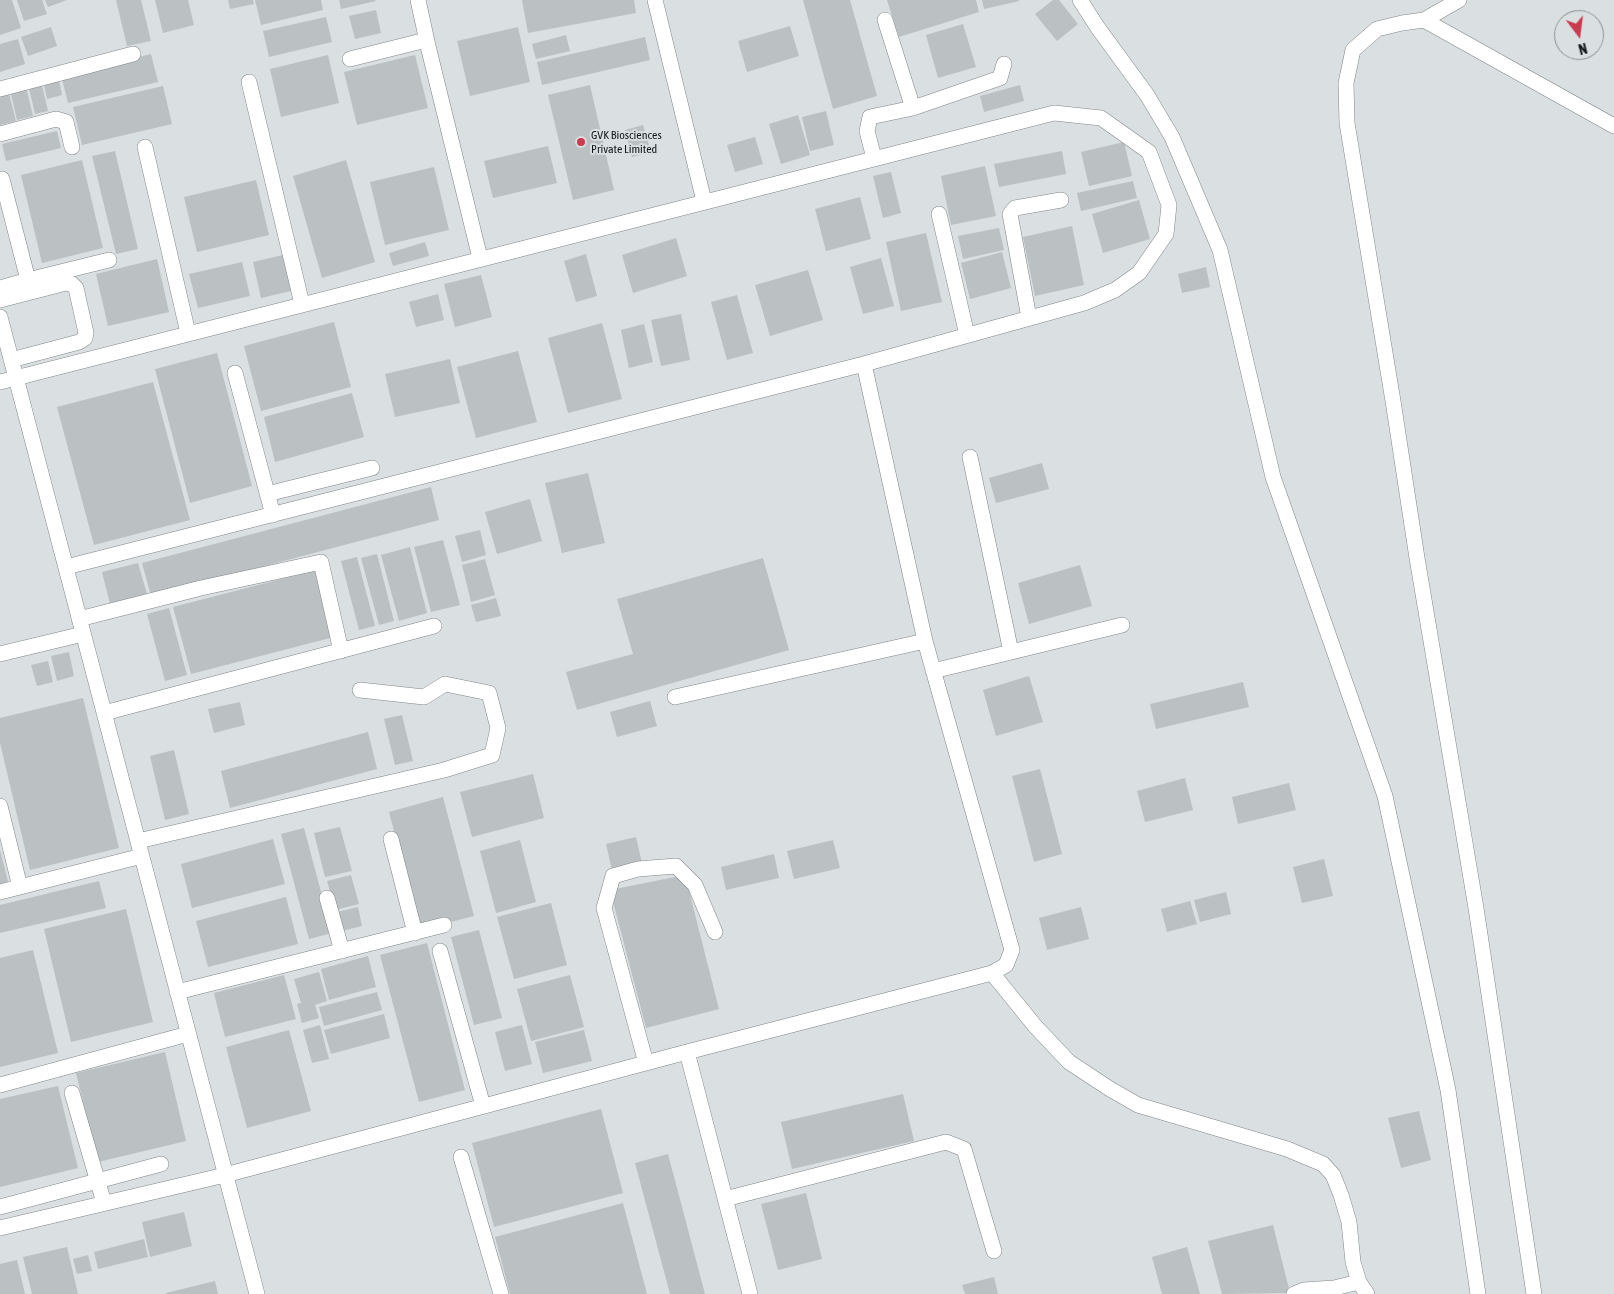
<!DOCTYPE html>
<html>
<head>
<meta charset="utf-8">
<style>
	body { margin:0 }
	#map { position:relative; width:1614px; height:1294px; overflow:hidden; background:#dadfe1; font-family:"Asap Condensed",sans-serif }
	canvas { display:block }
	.north { position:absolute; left:1554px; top:10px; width:50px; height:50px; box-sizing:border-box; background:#dadfe1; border:1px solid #8b8f91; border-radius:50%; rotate:165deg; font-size:14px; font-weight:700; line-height:20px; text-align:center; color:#151718 }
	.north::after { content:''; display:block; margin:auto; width:18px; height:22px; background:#cb3b4f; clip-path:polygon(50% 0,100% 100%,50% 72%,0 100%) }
</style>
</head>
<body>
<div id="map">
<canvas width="1614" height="1294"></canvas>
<div class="north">N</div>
</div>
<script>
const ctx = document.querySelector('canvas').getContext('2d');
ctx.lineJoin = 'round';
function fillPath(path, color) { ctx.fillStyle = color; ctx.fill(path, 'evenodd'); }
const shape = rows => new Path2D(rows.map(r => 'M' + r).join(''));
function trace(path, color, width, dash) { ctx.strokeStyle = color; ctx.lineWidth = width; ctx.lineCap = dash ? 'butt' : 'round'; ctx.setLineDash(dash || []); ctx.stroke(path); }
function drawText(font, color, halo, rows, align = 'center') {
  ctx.font = font + ' "Asap Condensed",sans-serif'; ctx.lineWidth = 4; ctx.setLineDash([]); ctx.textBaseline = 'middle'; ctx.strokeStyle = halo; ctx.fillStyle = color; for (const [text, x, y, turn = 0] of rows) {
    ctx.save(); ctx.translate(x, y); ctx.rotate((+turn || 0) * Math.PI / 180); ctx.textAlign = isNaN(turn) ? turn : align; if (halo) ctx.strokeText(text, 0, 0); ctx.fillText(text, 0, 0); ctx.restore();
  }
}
const building = shape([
	[0,0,12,0,21,28,0,35],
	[17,0,42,0,47,14,24,21],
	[45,0,67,0,48,7],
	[116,0,141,0,151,41,127,46],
	[155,0,188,0,194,25,163,33],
	[228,0,253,0,254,4,230,9],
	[255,0,321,0,323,10,261,25],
	[339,0,375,0,376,1,341,9],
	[522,0,634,0,636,13,528,33],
	[803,0,850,0,877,96,833,109],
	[887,0,976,0,979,12,899,37],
	[982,0,1019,0,1019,1,984,9],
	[1053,0,1059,0,1078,24,1057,41,1035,14],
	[376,10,381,33,355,39,349,16],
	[326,17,332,42,269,57,263,31],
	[963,24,976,67,938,78,926,35],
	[790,26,799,56,747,72,738,41],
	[51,27,57,46,28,56,21,37],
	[518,27,530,82,470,96,457,41],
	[566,35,570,51,536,59,532,44],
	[645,37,650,60,542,85,537,62],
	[18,39,25,64,0,72,0,44],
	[151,54,158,82,68,103,61,75],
	[328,55,339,103,281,117,270,69],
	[415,55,428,108,357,125,344,72],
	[58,76,62,95,47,99,43,80],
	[41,81,48,111,35,114,28,84],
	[590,85,614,190,573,200,548,95],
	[1020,85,1024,101,984,112,980,96],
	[163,86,172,124,82,145,73,107],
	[26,87,33,116,17,120,10,90],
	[9,94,16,121,0,125,0,96],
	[826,111,834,145,810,151,802,117],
	[798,115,810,155,781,164,769,124],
	[643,125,651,152,632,157,625,130],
	[57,131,61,148,6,161,2,144],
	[755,137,763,164,735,172,727,145],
	[1124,142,1132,176,1089,186,1081,152],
	[548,146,557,183,493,198,484,161],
	[115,151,138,249,116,254,92,156],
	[1062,151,1066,174,999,187,994,164],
	[82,160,103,248,42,263,21,175],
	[346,160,375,262,322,278,293,176],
	[985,166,996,216,951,225,941,176],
	[434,167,449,230,385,245,370,182],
	[891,172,901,213,883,218,873,176],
	[256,180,269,235,197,252,184,197],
	[1133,181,1137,198,1081,211,1077,193],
	[860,197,871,239,826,251,815,209],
	[1139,200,1150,239,1103,253,1092,214],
	[1072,226,1084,285,1035,296,1023,237],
	[999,228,1004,250,963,259,958,236],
	[926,233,942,302,901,311,886,242],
	[676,238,687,276,633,293,622,255],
	[425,242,429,256,393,266,389,253],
	[1002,252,1011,288,970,299,961,263],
	[287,254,295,290,261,298,253,262],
	[586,254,597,296,576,302,564,261],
	[881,258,894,306,863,314,850,267],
	[157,259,169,312,108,326,96,274],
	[242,262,250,296,198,308,189,274],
	[1206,267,1210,287,1182,293,1178,274],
	[808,270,823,320,770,336,755,285],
	[481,275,492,317,455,327,444,284],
	[438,294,444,320,416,327,409,302],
	[737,295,753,353,727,360,711,302],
	[681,314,690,360,661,366,651,320],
	[334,322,351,387,261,411,244,346],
	[602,323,622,399,568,413,548,338],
	[644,324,653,362,629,368,621,330],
	[518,351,537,422,476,438,457,367],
	[217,353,252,486,190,503,155,369],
	[450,359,460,403,395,417,385,374],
	[153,382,190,520,94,545,57,407],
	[352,393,364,437,275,462,264,417],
	[1042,463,1049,489,996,503,989,478],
	[588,473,605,543,562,553,545,483],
	[431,487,439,520,151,596,142,563],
	[530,499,542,541,497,554,485,512],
	[480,530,486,555,462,562,455,536],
	[443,540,460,605,431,612,414,547],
	[410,547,427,613,399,621,381,555],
	[377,554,394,621,379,625,361,558],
	[357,557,375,626,359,630,341,561],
	[763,558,789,650,577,710,566,672,633,654,617,599],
	[485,559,495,595,471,602,462,565],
	[138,563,147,594,110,604,102,572],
	[1080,565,1092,606,1029,624,1018,583],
	[316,570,334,637,191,674,173,607],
	[496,598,501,616,476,622,471,605],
	[169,608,187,675,165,681,147,614],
	[69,652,74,676,57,681,51,656],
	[48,661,53,682,37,686,31,665],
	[1029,676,1043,722,996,736,983,690],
	[1243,682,1249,707,1156,729,1150,704],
	[83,698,119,848,30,870,0,743,0,718],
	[650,701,657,726,617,737,610,712],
	[240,702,245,725,214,733,208,709],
	[402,715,413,761,395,765,384,719],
	[368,732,377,769,230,808,221,771],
	[174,750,189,814,165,820,150,756],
	[1040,769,1062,854,1034,862,1012,776],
	[533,774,544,818,472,837,460,792],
	[1185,778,1193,810,1145,822,1137,791],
	[1289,783,1296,810,1238,824,1232,797],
	[443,797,474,916,420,930,389,812],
	[340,827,352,871,325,877,314,833],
	[304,828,332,933,309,939,281,834],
	[636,837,642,863,612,870,606,844],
	[273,839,285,884,192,908,181,864],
	[520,840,536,902,496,913,480,851],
	[833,840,840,868,794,879,787,851],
	[0,850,10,889,0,891],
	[774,854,779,878,726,890,721,867],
	[1324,859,1333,896,1302,903,1293,867],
	[351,875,359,904,335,910,327,881],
	[685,875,719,1009,646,1028,610,890],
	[99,881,106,908,0,933,0,905],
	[1226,892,1231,914,1200,922,1194,900],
	[286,897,298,944,208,967,196,921],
	[1190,901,1197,924,1167,932,1161,909],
	[551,903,567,965,514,979,497,917],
	[358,907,362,926,342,931,337,912],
	[1081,907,1089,939,1047,950,1039,918],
	[126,909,153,1022,71,1042,44,929],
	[479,930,502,1018,474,1025,451,937],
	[427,943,465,1090,419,1102,380,955],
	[33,950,58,1053,0,1067,0,958],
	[368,956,376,987,329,1000,321,969],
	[319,972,327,1001,315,1005,319,1018,302,1023,297,1004,301,1003,294,979],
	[284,975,296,1019,225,1037,214,993],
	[570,975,584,1027,531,1041,517,989],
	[377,992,382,1010,324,1026,319,1007],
	[384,1014,390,1038,331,1054,324,1030],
	[320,1025,329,1059,312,1063,303,1030],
	[522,1025,532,1064,505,1071,495,1032],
	[289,1030,311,1111,247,1128,226,1047],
	[584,1030,592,1061,543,1073,535,1042],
	[165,1052,186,1141,98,1162,76,1073],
	[58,1086,78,1168,0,1187,0,1099],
	[903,1094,914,1141,792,1169,781,1122],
	[601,1109,623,1193,494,1227,472,1143],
	[1419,1111,1431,1160,1401,1168,1388,1118],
	[668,1154,705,1294,670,1294,635,1163],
	[806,1193,822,1259,778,1270,761,1204],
	[623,1203,647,1294,510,1294,495,1237],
	[184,1212,192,1246,150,1257,142,1222],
	[1273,1225,1290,1293,1222,1294,1208,1241],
	[144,1239,148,1257,98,1269,94,1252],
	[67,1247,78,1294,32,1294,23,1257],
	[1187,1247,1200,1294,1162,1294,1152,1257],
	[88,1255,92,1271,77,1274,73,1259],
	[17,1260,25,1294,0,1294,0,1264],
	[994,1277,998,1294,965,1294,962,1285],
	[215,1281,218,1294,166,1294,166,1293]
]);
const minor = shape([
	[418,0,428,46,480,258],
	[655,0,704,201],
	[1080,0,1098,28,1147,95,1172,137,1220,250,1273,477,1385,796,1448,1090,1478,1294],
	[1459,0,1424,20,1402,23,1377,29,1353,50,1346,83,1347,123,1393,401,1417,558,1476,908,1534,1294],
	[885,20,913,108],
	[1424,20,1614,126],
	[350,59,426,40],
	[249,82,302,304],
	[0,89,133,54],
	[0,134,56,119,66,122,72,147],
	[145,147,188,333],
	[874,158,867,131,870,117,913,108,1000,78,1004,64],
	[939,214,967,335],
	[28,280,109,260],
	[0,288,28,280,2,179],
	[0,300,66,283,72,284,76,288,86,333,85,338,79,342,11,360],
	[0,317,257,1294],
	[1029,318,1010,214,1015,208,1061,200],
	[235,373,273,515],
	[0,382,1054,113,1101,118,1149,152,1169,205,1166,234,1139,273,1115,290,1084,303,864,364,66,567],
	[970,457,1011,652],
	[267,494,372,468],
	[79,619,201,588,321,562,341,651],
	[0,654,83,634],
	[933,671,1122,625],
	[675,697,925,641],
	[104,713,434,626],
	[0,806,20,887],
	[391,839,415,933],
	[138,841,444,770,492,755,498,728,489,693,445,684,424,697,360,690],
	[0,892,142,856],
	[327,898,342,951],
	[440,951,483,1106],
	[992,973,1035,1026,1069,1062,1110,1089,1138,1105,1287,1149,1323,1164,1333,1175,1341,1195,1349,1222,1353,1262,1359,1282,1367,1294],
	[177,992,444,925],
	[687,1052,750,1294],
	[646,1063,604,908,613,876,638,869,676,866,695,885,715,932],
	[0,1085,188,1034],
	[72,1093,104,1203],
	[461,1157,501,1294],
	[725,1199,946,1142,964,1149,994,1251],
	[0,1207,161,1164],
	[0,1228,225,1175,687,1052,992,973,1006,965,1012,950,925,641,864,364],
	[1294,1294,1304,1290,1334,1288,1359,1282]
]);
const markers = [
	[581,142,5,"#cb3b4f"]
];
const poiNames = [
	["GVK Biosciences",591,135],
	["Private Limited",591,149]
];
fillPath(building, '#bbc0c2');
trace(minor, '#818688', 16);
trace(minor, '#fff', 15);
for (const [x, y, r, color] of markers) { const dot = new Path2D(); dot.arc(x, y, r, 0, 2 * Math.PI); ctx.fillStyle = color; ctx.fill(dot); trace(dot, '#dadfe1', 2); }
drawText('12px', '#151718', '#dadfe1', poiNames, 'left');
</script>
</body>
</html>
